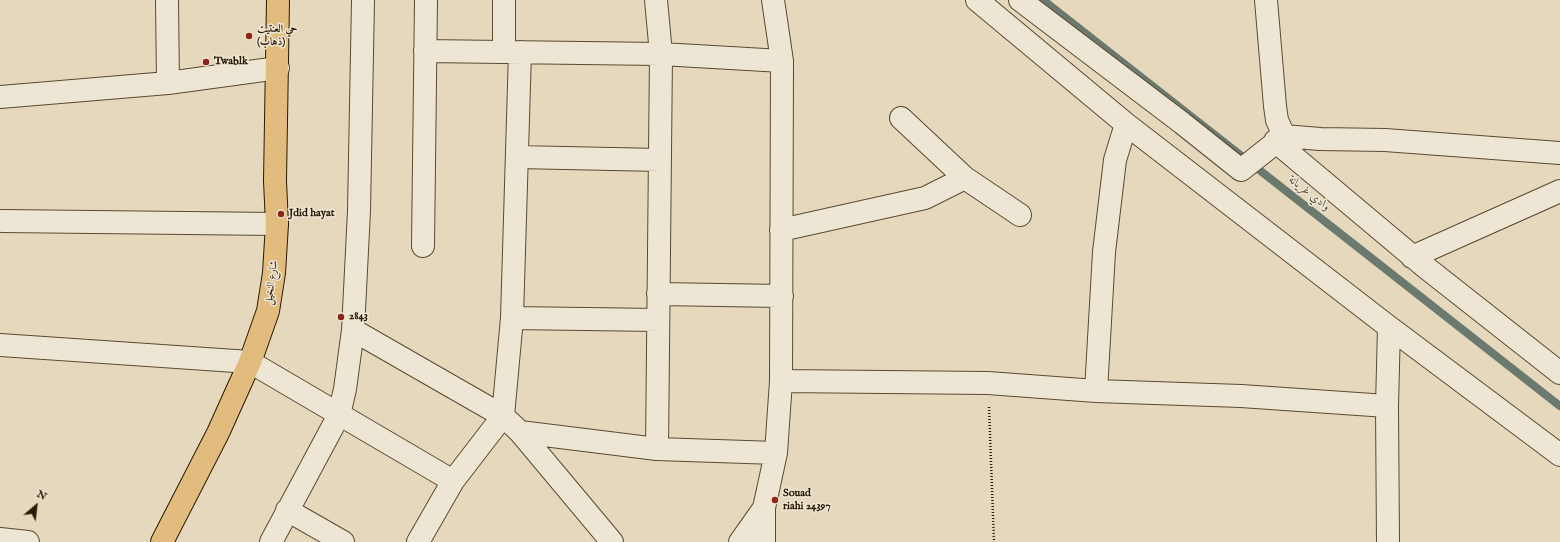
<!DOCTYPE html>
<html>
<head>
<meta charset="utf-8">
<style>
	body { margin:0 }
	#map { position:relative; width:1560px; height:542px; overflow:hidden; background:#e5d8bd; font-family:"IM FELL English",serif }
	canvas { display:block }
	.north { position:absolute; left:16px; top:486px; width:40px; height:40px; -webkit-text-stroke:3px #eee6d4; paint-order:stroke; rotate:28deg; font-size:11px; font-weight:700; line-height:16px; text-align:center; color:#2b1a02 }
	.north::after { content:''; display:block; margin:auto; width:14px; height:18px; background:#2b1a02; clip-path:polygon(50% 0,100% 100%,50% 72%,0 100%) }
</style>
</head>
<body>
<div id="map">
<canvas width="1560" height="542"></canvas>
<div class="north">N</div>
</div>
<script>
const ctx = document.querySelector('canvas').getContext('2d');
ctx.lineJoin = 'round';
const shape = rows => new Path2D(rows.map(r => 'M' + r).join(''));
function trace(path, color, width, dash) { ctx.strokeStyle = color; ctx.lineWidth = width; ctx.lineCap = dash ? 'butt' : 'round'; ctx.setLineDash(dash || []); ctx.stroke(path); }
function drawText(font, color, halo, rows, align = 'center') {
  ctx.font = font + ' "IM FELL English",Amiri,serif'; ctx.lineWidth = 3; ctx.setLineDash([]); ctx.textBaseline = 'middle'; ctx.strokeStyle = halo; ctx.fillStyle = color; for (const [text, x, y, turn = 0] of rows) {
    ctx.save(); ctx.translate(x, y); ctx.rotate((+turn || 0) * Math.PI / 180); ctx.textAlign = isNaN(turn) ? turn : align; if (halo) ctx.strokeText(text, 0, 0); ctx.fillText(text, 0, 0); ctx.restore();
  }
}
const stream = shape([
	[1043,0,1560,406]
]);
const path = shape([
	[989,407,994,542]
]);
const minor = shape([
	[167,0,168,83],
	[656,0,661,54,657,449],
	[977,0,1126,124,1389,327,1560,455],
	[1020,0,1182,123,1241,170,1284,136],
	[1266,0,1275,106,1277,120,1284,136,1320,139,1385,140,1560,153],
	[425,51,661,54,782,61],
	[504,52,504,0],
	[0,97,168,83,278,68],
	[901,118,965,178,1020,215],
	[1275,141,1424,266,1560,373],
	[517,157,660,160],
	[2,221,277,224],
	[781,230,925,198,965,178],
	[423,246,426,0],
	[1412,257,1560,191],
	[658,294,782,296],
	[512,318,658,320],
	[353,330,503,416,520,432,612,542],
	[0,345,250,362,453,481],
	[781,381,988,383,1096,391,1241,396,1387,406],
	[1096,391,1104,252,1115,160,1126,124],
	[520,432,657,449,776,453],
	[287,510,343,542],
	[0,539,28,542],
	[271,542,339,415,345,389,353,330,359,211,363,0],
	[418,542,453,481,503,416,512,318,520,52],
	[740,542,764,508],
	[764,542,764,508,776,453,781,381,782,61,773,0],
	[1388,542,1387,406,1389,327]
]);
const major = shape([
	[162,542,218,433,250,362,268,311,274,273,277,224,275,181,278,0]
]);
const markers = [
	[249,36,4,"#8f2418"],
	[206,62,4,"#8f2418"],
	[281,214,4,"#8f2418"],
	[341,317,4,"#8f2418"],
	[775,500,4,"#8f2418"]
];
const poiNames = [
	["حي العنتيت",257,30],
	["(ذهاب)",257,43],
	["Twablk",214,62],
	["Jdid hayat",289,214],
	["2843",349,317],
	["Souad",783,494],
	["riahi 24397",783,507]
];
const streetNames = [
	["شارع النخيل",272,283,-83]
];
const waterNames = [
	["وادي غريانة",1309,194,38]
];
trace(stream, '#6b796e', 8);
trace(minor, '#5a4a31', 24);
trace(major, '#2b1a02', 24);
trace(path, '#2b1a02', 2.5, [1, 2]);
trace(minor, '#eee6d4', 22);
trace(major, '#e2bc7e', 22);
for (const [x, y, r, color] of markers) { const dot = new Path2D(); dot.arc(x, y, r, 0, 2 * Math.PI); ctx.fillStyle = color; ctx.fill(dot); trace(dot, '#eee6d4', 1.5); }
drawText('bold 11px', '#2b1a02', '#eee6d4', poiNames, 'left');
drawText('11px', '#2b1a02', '#eee6d4', streetNames);
drawText('italic 12px', '#4b4a38', '#eee6d4', waterNames);
</script>
</body>
</html>
